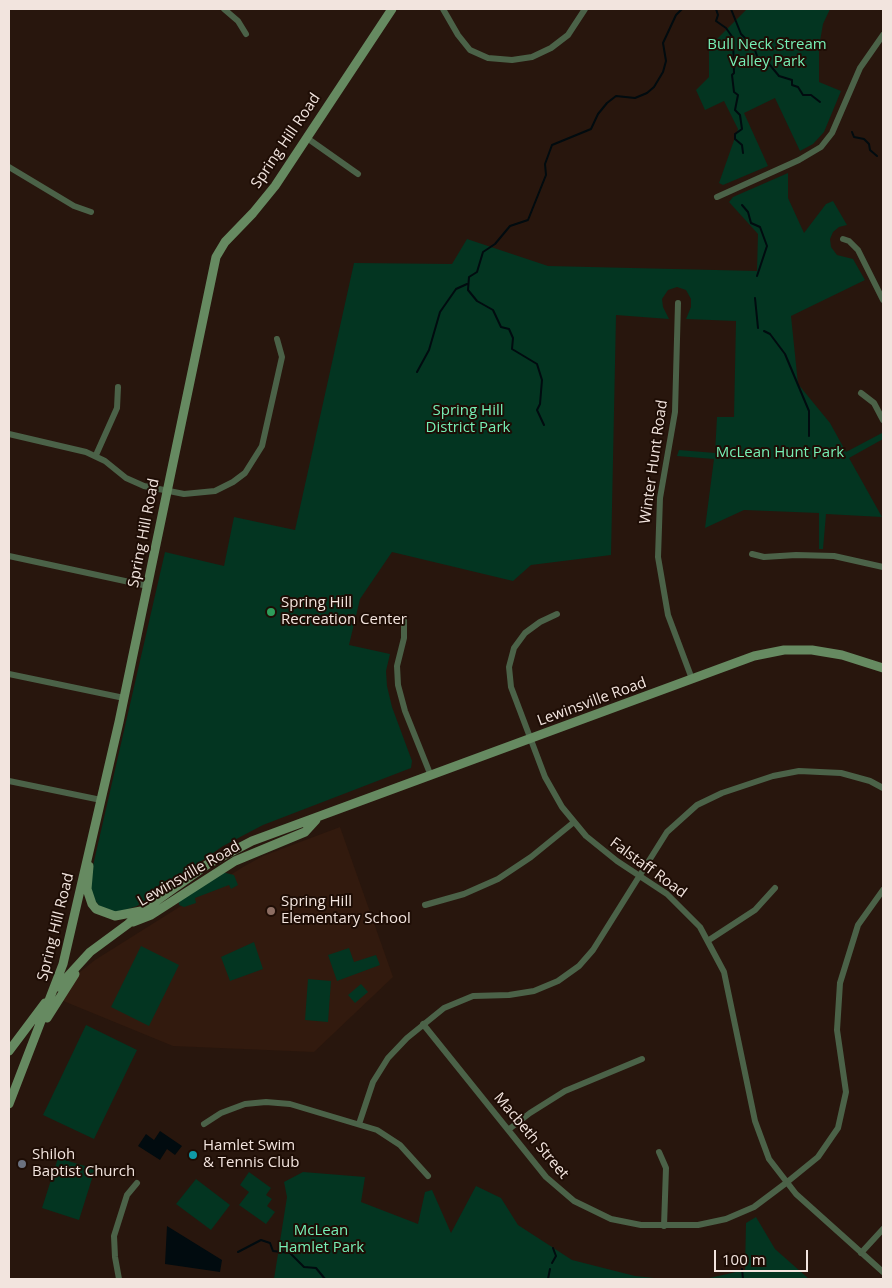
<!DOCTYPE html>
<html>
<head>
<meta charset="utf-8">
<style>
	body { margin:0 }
	#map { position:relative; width:892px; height:1288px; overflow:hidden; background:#28160d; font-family:"Open Sans",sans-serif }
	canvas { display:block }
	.frame { position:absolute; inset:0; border:10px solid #f2e4de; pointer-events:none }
	.scale { position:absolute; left:714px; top:1250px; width:94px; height:22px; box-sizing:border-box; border:2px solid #f2e4de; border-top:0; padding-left:6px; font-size:15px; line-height:18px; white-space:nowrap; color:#f2e4de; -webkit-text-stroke:4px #1e0d05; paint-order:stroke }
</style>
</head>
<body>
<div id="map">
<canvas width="892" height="1288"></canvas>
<div class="frame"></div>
<div class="scale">100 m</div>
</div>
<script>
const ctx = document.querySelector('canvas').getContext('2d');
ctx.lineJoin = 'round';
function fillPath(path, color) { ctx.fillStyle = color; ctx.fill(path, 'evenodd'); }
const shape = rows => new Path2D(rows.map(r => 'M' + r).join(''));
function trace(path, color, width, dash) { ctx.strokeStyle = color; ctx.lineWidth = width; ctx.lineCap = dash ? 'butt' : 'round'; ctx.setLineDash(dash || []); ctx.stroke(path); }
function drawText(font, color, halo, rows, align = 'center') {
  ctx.font = font + ' "Open Sans",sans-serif'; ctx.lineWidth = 4; ctx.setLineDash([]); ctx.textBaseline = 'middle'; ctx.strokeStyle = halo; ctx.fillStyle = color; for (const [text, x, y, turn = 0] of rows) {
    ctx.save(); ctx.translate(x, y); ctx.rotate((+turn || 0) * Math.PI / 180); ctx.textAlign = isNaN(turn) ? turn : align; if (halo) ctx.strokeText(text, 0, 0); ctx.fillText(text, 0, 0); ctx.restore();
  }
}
const built = shape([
	[340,827,393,977,314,1052,173,1046,56,998,76,975,95,960,243,867,263,856]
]);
const green = shape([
	[747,9,830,9,823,24,819,47,819,82,841,91,824,132,813,144,800,151,775,98,744,113,768,166,723,185,719,183,738,129,724,101,705,110,696,90,709,77,709,47],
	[788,173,788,198,804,233,826,204,833,201,847,225,839,227,833,232,830,239,831,247,837,255,853,259,865,280,791,316,798,384,830,423,846,452,882,433,883,439,849,458,882,517,826,514,823,549,819,549,819,513,744,510,705,528,714,459,677,456,679,450,715,453,717,417,734,417,736,321,686,319,691,307,691,299,686,290,677,287,668,290,662,299,663,307,669,319,616,315,611,555,531,565,513,581,392,552,360,599,349,645,390,654,386,671,387,686,392,707,412,761,411,768,263,825,223,846,137,906,119,912,103,910,91,896,89,883,165,552,224,566,234,517,295,530,354,263,452,264,467,239,548,266,757,271,758,234,729,202,733,197],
	[222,872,234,875,238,885,231,889,229,885,195,898,196,903,184,907,179,905,179,901],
	[254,942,263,969,230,981,221,957],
	[141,946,179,965,149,1026,111,1007],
	[349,948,354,962,376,955,380,965,337,981,328,955],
	[308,979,331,981,328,1022,305,1020],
	[361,984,368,992,355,1003,348,995],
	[86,1025,137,1050,94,1139,43,1115],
	[58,1158,95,1169,79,1220,42,1208],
	[249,1172,271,1188,266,1195,272,1199,267,1206,275,1212,266,1224,239,1205,249,1192,240,1185],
	[303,1172,365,1177,361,1202,418,1224,425,1192,432,1190,451,1233,476,1186,501,1198,518,1225,572,1260,635,1276,664,1279,274,1279,287,1197,284,1182],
	[196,1179,230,1205,211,1230,176,1204],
	[756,1217,775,1249,809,1279,705,1279,745,1270,746,1223]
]);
const water = shape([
	[160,1131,182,1146,175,1155,167,1149,160,1160,138,1146,146,1134,154,1140],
	[167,1226,222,1260,220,1272,165,1264]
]);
const stream = shape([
	[716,9,718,15,716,21,726,28,733,38,734,73,732,75,734,92,738,95,735,110,740,115,742,129,735,134,735,139,742,145,743,153],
	[731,9,741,34,747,40,748,47,755,50,757,56],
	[765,59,779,76,792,80,792,85,798,87,803,95,811,95,820,102],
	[852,132,854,137,864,139,869,144,870,150,877,156],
	[742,205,748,212,751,223,760,227,767,246,757,276],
	[755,298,758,328],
	[764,331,770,334,785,354,809,411,809,436],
	[417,372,429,350,440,312,456,289,467,284],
	[544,425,537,410,540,404,542,380,537,364,512,349,513,338,509,329,501,327,493,310,477,301,468,290,469,277,477,272,483,252,495,244,510,226,528,220,546,175,545,164,552,145,591,129,598,114,607,103,616,96,635,98,647,93,654,87,663,72,666,61,663,43,676,15,682,9],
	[238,1252,261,1240,270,1243,273,1251,290,1253,304,1267,316,1268,325,1279],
	[552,1263,556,1256,553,1248],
	[742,1269,743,1279],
	[548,1279,550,1269]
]);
const minor = shape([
	[224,9,238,21,246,34],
	[443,9,458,35,470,50,488,58,512,60,532,57,551,48,568,35,585,9],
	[307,138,358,174],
	[9,167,74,206,91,212],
	[717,197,799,160,821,147,832,133,860,68,883,35],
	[843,239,849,241,858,250,883,300],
	[678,303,675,412,660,498,658,557,668,615,692,679],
	[861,393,874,403,883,420],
	[9,434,86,452,105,461,126,478,144,486,184,494,215,491,233,482,245,473,262,446,282,357,277,339],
	[96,455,117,408,118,387],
	[752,554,764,557,796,555,834,556,883,567],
	[9,556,148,586],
	[557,614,540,622,525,633,514,648,509,667,511,687,545,777,562,807,586,836,617,861,667,894,700,927,724,972,755,1121,769,1159,796,1194,883,1272],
	[404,620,404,638,397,666,398,685,405,711,431,776],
	[9,674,124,698],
	[9,781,101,800],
	[425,905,464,894,498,879,531,857,574,822],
	[709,940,755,910,775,888],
	[423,1024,546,1177,574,1201,611,1219,641,1225,698,1225,726,1219,754,1207,786,1183,818,1157,838,1128,846,1092,837,1030,840,983,858,925,883,890],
	[204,1124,221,1113,245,1104,266,1102,290,1104,377,1130,400,1145,428,1176],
	[359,1124,373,1082,388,1058,407,1038,444,1008,473,996,509,995,534,991,558,981,579,966,593,950,667,832,697,805,722,793,773,776,799,771,841,773,870,781,883,788],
	[508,1130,530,1113,565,1091,642,1059],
	[659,1152,666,1168,664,1226],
	[861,1253,883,1229],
	[119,1279,115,1257,114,1236,127,1195,137,1183]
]);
const secondary = shape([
	[89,866,87,889,92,904,96,909,115,916,141,911],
	[133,922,151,915,235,861,305,832,316,820],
	[58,987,90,952,128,924,142,911,208,864,252,841,754,656,784,650,812,650,842,655,883,668],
	[47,1018,75,974],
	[9,1051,45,1003],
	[9,1104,63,964,119,722,216,257,225,242,253,213,275,186,392,9]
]);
const markers = [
	[271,612,5,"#2e9e5b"],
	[271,911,5,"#8d6e63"],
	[193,1155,5,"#0f9aa8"],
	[22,1164,5,"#6b7280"]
];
const parkNames = [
	["Bull Neck Stream",767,45],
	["Valley Park",767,62],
	["Spring Hill",468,411],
	["District Park",468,428],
	["McLean Hunt Park",780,453],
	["McLean",321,1231],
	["Hamlet Park",321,1248]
];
const streetNames = [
	["Spring Hill Road",286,141,-56],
	["Winter Hunt Road",654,462,-82],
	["Spring Hill Road",144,533,-79],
	["Lewinsville Road",592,702,-20],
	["Falstaff Road",648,868,36],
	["Lewinsville Road",189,874,-30],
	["Spring Hill Road",56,927,-76],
	["Macbeth Street",531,1136,50]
];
const poiNames = [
	["Spring Hill",281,603],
	["Recreation Center",281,620],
	["Spring Hill",281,902],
	["Elementary School",281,919],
	["Hamlet Swim",203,1146],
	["& Tennis Club",203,1163],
	["Shiloh",32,1155],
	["Baptist Church",32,1172]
];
fillPath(built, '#321a0e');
fillPath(green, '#033521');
fillPath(water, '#010b0f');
trace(stream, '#010b0f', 2);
trace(minor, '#4b6248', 6);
trace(secondary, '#668a61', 9);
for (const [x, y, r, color] of markers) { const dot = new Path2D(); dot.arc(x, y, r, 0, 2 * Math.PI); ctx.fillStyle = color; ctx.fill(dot); trace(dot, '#1e0d05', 2); }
drawText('15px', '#77f0b6', '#1e0d05', parkNames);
drawText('15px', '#f2e4de', '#1e0d05', streetNames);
drawText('15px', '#f2e4de', '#1e0d05', poiNames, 'left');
</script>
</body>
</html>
